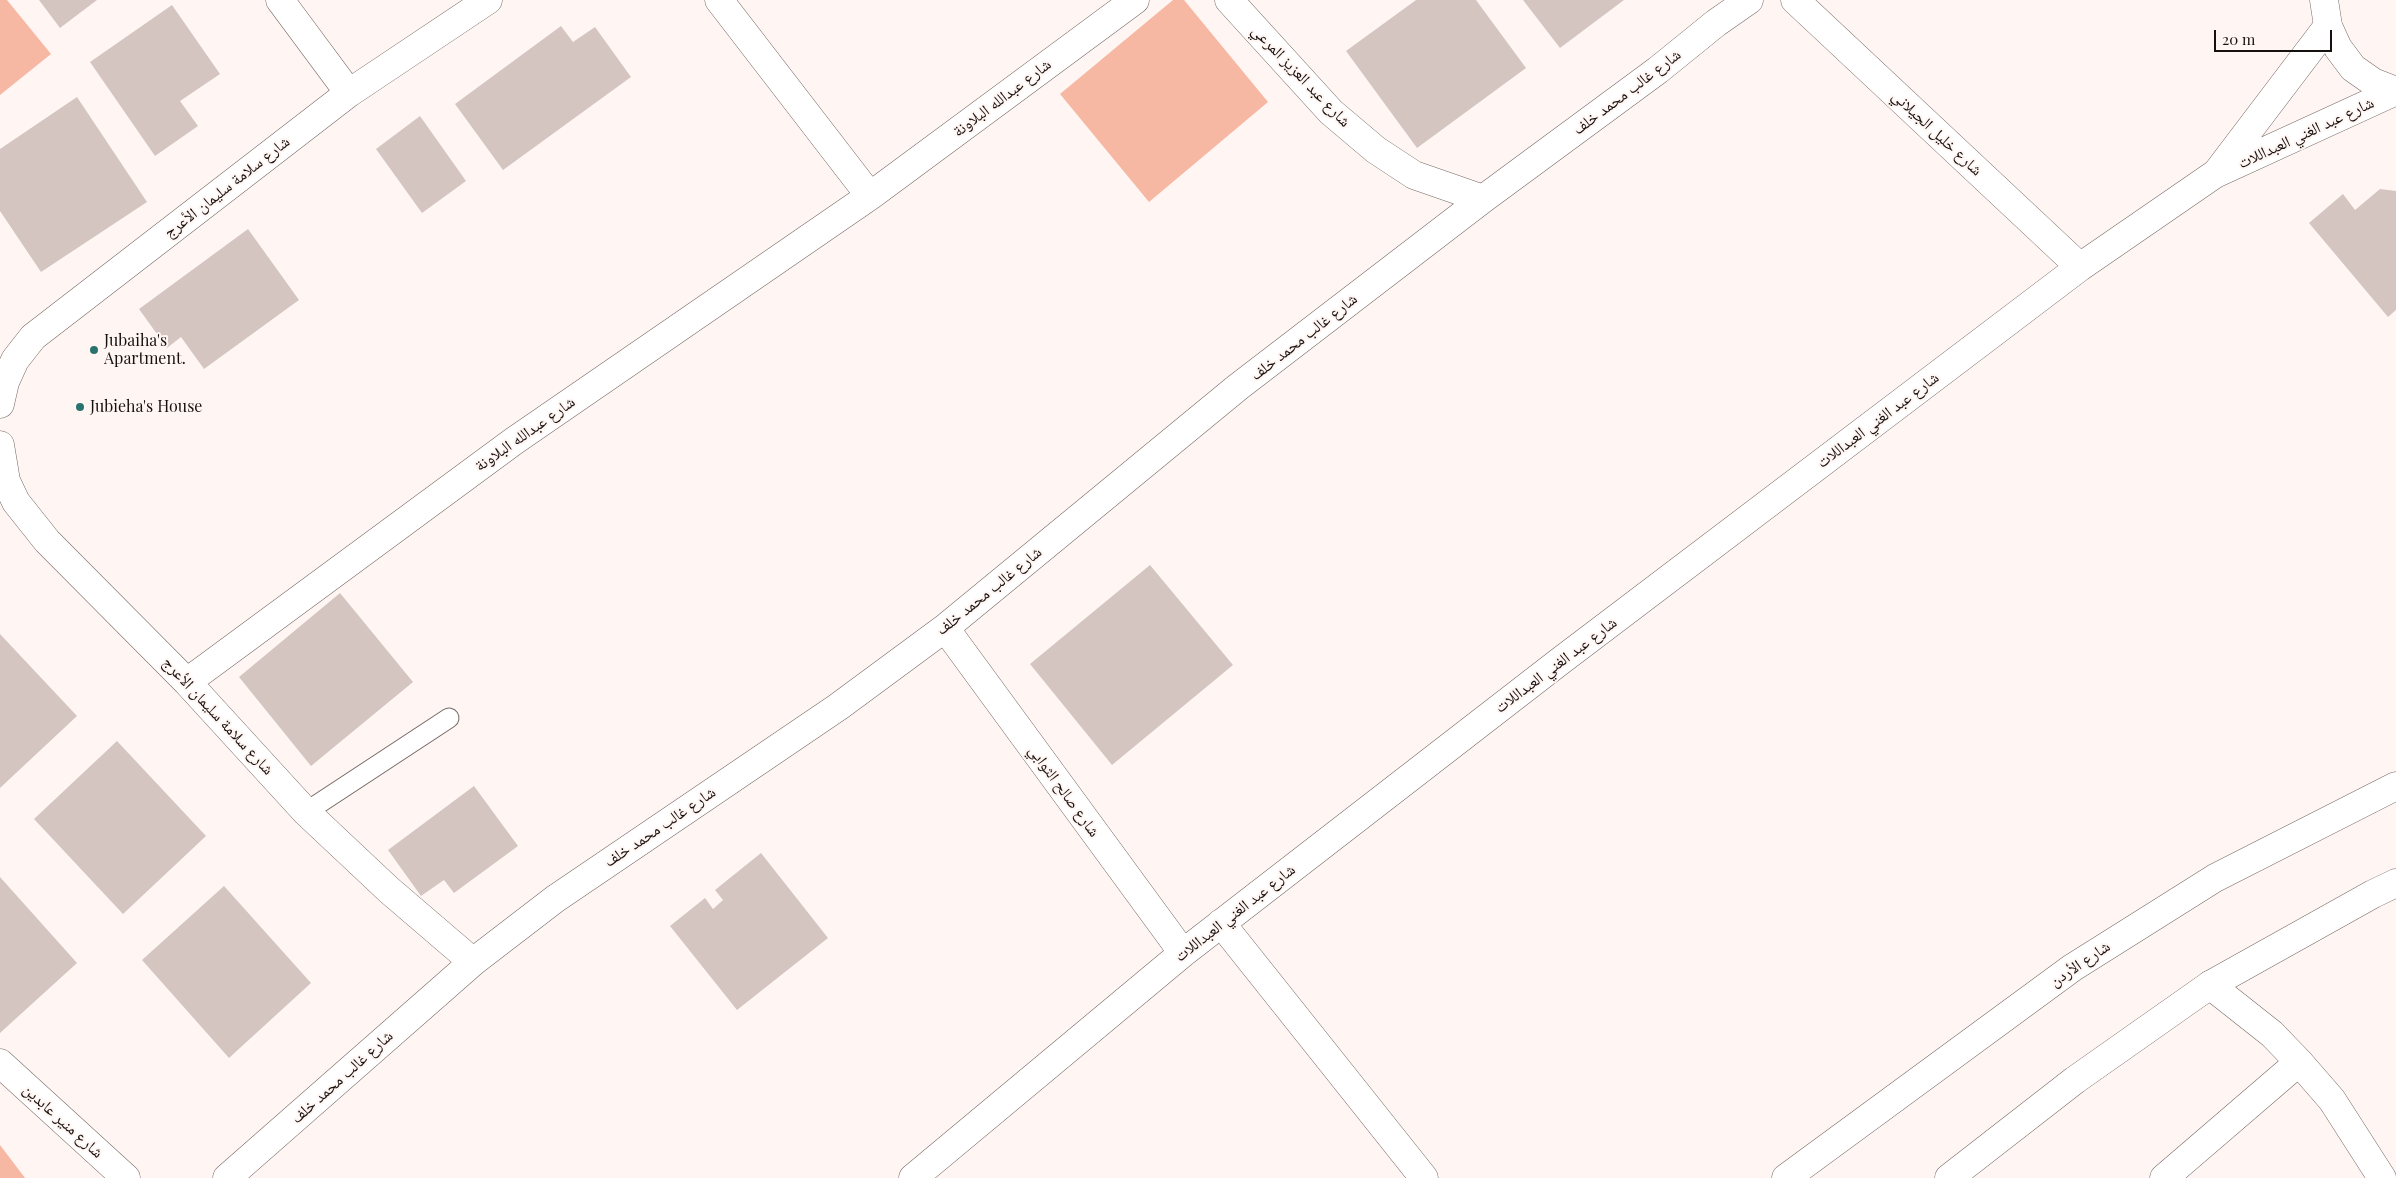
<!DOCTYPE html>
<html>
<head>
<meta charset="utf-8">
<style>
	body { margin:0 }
	#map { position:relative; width:2396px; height:1178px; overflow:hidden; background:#fff6f3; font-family:"Playfair Display",serif }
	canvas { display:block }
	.scale { position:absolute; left:2214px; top:30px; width:118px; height:22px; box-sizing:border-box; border:2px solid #16110f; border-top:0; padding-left:6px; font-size:15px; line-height:18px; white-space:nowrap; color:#16110f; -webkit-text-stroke:4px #fff6f3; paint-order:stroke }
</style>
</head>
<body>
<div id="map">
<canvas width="2396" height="1178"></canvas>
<div class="scale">20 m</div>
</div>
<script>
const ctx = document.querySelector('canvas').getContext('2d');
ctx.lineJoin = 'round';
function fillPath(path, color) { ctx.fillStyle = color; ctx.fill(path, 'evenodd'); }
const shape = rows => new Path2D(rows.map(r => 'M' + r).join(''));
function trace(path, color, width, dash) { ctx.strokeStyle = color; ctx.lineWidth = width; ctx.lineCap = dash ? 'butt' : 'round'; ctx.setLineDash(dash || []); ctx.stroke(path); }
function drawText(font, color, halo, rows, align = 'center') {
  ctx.font = font + ' "Playfair Display","Noto Naskh Arabic",serif'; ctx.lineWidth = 4; ctx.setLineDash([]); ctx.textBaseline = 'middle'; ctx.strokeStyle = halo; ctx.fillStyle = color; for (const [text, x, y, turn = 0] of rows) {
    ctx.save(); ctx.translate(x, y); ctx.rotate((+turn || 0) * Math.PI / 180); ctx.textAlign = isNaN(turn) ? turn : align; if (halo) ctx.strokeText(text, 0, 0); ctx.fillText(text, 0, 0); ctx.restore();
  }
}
const green = shape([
	[0,0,7,0,51,54,0,95],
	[1173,0,1184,0,1268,102,1149,202,1060,94],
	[0,1145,25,1178,0,1178]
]);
const building = shape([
	[39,0,97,0,60,28],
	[1416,0,1476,0,1526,68,1417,148,1346,51],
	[1523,0,1624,0,1560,48],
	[172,5,220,74,180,101,198,126,155,156,90,62],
	[561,26,573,42,595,27,631,77,503,170,455,104],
	[77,97,147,202,41,272,0,211,0,149],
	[420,116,466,181,422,213,376,149],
	[2380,189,2396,191,2396,310,2388,317,2309,223,2343,194,2355,210],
	[248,229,299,300,204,369,181,337,167,348,139,309],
	[1150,565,1233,665,1112,765,1030,664],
	[340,593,413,682,311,766,239,677],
	[0,634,77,716,0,788],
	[117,741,206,836,123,914,34,819],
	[474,786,518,846,454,893,444,880,421,896,388,850],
	[761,853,828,938,737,1010,670,926,705,898,713,909,723,900,715,890],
	[0,877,77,963,0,1033],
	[224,886,311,983,229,1058,142,960]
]);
const lane = shape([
	[306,812,449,718]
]);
const street = shape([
	[280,0,349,93],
	[719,0,870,196],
	[1229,0,1331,112,1376,150,1414,175,1483,199],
	[1795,0,2080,267],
	[2218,171,2328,26],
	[0,404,5,382,15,360,33,337,349,93,488,0],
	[0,445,6,481,16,502,47,541,187,682,306,812,389,890,473,962],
	[945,628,1183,953],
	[187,682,514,441,870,196,1135,0],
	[1221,923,1424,1178],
	[2210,985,2272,1034,2299,1062,2332,1100,2382,1178],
	[0,1063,126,1178],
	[227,1178,473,962,555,899,838,707,945,628,1238,387,1483,199,1658,70,1716,23,1749,0],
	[913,1178,1183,953,1559,662,2080,267,2215,174,2396,91],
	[2164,1178,2299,1062]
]);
const secondary = shape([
	[2324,0,2328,26,2338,48,2353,68,2373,82,2396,91]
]);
const highway = shape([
	[1786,1178,2072,968,2215,878,2396,786],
	[1949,1178,2075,1080,2210,985,2373,894,2396,883]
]);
const markers = [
	[94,350,5,"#29726d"],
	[80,407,5,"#29726d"]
];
const streetNames = [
	["شارع عبد العزيز المرعي",1301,76,46],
	["شارع غالب محمد خلف",1627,92,-37],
	["شارع عبدالله البلاونة",1002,98,-37],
	["شارع خليل الجيلاني",1937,133,43],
	["شارع عبد الغني العبداللات",2306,133,-25],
	["شارع سلامة سليمان الأعرج",227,187,-38],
	["شارع غالب محمد خلف",1304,337,-38],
	["شارع عبد الغني العبداللات",1878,420,-37],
	["شارع عبدالله البلاونة",525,434,-35],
	["شارع غالب محمد خلف",989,591,-39],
	["شارع عبد الغني العبداللات",1556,665,-37],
	["شارع سلامة سليمان الأعرج",218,716,47],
	["شارع صالح الثوابي",1064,791,54],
	["شارع غالب محمد خلف",660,827,-34],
	["شارع عبد الغني العبداللات",1235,913,-38],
	["شارع الأردن",2080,964,-34],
	["شارع غالب محمد خلف",342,1077,-42],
	["شارع منير عابدين",63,1121,42]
];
const poiNames = [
	["Jubaiha's",104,341],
	["Apartment.",104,359],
	["Jubieha's House",90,407]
];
fillPath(green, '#f6b7a3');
fillPath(building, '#d4c5c1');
trace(lane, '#766965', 21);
trace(street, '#766965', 29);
trace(secondary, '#766965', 29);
trace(highway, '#766965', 29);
trace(lane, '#fff', 19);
trace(street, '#fff', 28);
trace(secondary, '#fff', 28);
trace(highway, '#fff', 28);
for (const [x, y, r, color] of markers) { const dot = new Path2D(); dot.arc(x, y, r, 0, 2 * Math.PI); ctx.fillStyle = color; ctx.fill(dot); trace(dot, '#fff6f3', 2); }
drawText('16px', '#16110f', '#fff6f3', streetNames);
drawText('16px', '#16110f', '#fff6f3', poiNames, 'left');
</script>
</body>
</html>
